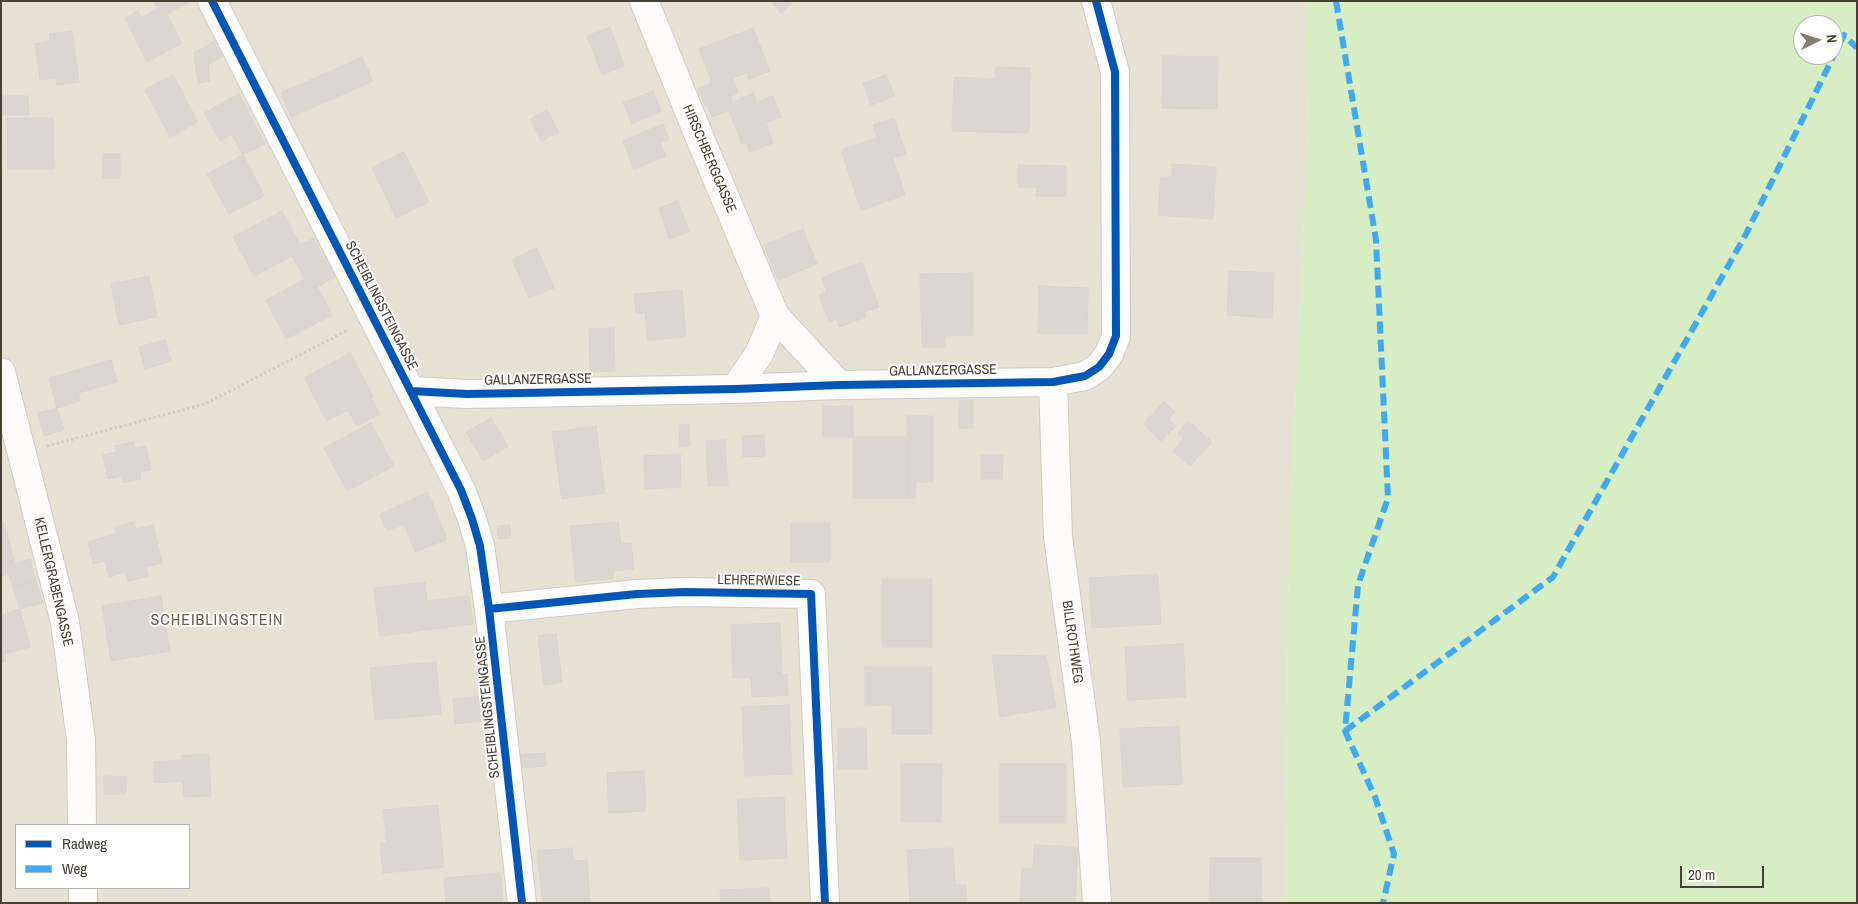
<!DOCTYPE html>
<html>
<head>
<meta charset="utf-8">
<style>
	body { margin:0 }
	#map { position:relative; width:1858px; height:904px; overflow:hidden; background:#f0eee6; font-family:"Archivo Narrow",sans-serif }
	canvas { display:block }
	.frame { position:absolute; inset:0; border:2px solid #464133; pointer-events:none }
	.legend { position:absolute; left:15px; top:824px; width:175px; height:65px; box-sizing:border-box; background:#fff; border:1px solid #b5b3ad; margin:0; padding:6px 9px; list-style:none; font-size:15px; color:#464133 }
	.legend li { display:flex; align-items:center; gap:10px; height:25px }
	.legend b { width:25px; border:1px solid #b5b3ad }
	.north { position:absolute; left:1793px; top:15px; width:50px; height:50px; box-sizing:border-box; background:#fff; border:1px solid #b5b3ad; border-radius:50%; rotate:85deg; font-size:14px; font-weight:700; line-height:20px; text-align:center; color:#464133 }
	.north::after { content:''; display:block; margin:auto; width:18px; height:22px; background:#827e72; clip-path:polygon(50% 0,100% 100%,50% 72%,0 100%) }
	.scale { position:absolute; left:1680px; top:866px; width:84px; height:22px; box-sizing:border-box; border:2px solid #464133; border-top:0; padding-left:6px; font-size:15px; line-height:18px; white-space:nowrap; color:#464133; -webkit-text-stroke:4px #fff; paint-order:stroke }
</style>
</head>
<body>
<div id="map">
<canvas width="1858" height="904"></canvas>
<div class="frame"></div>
<ul class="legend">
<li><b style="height:6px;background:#0057b8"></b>Radweg</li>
<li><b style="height:6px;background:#3fa9f5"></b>Weg</li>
</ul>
<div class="north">N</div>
<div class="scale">20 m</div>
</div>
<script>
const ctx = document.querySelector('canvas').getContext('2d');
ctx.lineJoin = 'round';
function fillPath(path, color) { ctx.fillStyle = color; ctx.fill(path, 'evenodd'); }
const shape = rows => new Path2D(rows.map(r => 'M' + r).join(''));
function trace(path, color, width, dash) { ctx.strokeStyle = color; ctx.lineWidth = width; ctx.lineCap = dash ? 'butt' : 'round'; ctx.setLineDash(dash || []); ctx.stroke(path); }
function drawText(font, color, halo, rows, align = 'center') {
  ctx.font = font + ' "Archivo Narrow",sans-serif'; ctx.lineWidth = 4; ctx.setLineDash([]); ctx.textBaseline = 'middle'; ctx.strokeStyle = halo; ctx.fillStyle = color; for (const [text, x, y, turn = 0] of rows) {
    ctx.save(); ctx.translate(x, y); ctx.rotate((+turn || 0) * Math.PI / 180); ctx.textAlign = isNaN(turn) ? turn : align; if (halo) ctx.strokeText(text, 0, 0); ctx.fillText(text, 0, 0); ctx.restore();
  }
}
const residential = shape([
	[1,1,1305,1,1308,129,1289,539,1285,903,1,903],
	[16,825,189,825,189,888,16,888]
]);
const green = shape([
	[1305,1,1857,1,1857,903,1285,903,1289,539,1308,129],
	[1803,25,1833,25,1833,55,1803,55]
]);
const building = shape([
	[154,1,191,1,167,14,182,43,147,62,125,18,138,11,141,18,158,8,154,1],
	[771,1,794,1,781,13,771,1],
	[610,27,624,66,602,75,587,36,610,27],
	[753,28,770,71,749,79,747,73,733,78,738,93,705,106,698,89,712,83,699,49,753,28],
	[72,31,79,82,57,85,56,78,40,80,35,44,50,41,49,34,72,31],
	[214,42,222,57,208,64,210,81,198,83,194,53,214,42],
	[1163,56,1218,57,1217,109,1162,108,1163,56],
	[362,57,373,81,291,117,281,93,362,57],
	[995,67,1030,68,1029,133,952,131,954,77,995,79,995,67],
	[173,75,198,122,170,137,145,90,173,75],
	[886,75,895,96,871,105,863,83,886,75],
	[653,91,661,111,632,124,623,103,653,91],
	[753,93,757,102,773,96,781,117,766,123,773,143,750,152,746,142,742,144,729,111,712,117,707,105,731,96,733,102,753,93],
	[239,94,254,123,220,141,204,113,239,94],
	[1,96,28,96,29,115,1,115,1,96],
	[547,110,559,132,541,141,530,119,547,110],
	[7,118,53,118,54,169,8,169,7,118],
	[894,118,906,154,893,158,905,195,861,210,841,150,877,138,873,125,894,118],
	[254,123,265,144,243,155,232,135,254,123],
	[663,124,669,139,660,143,666,156,634,169,623,141,663,124],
	[404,152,429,202,396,218,372,168,404,152],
	[103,154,120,154,120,178,103,178,103,154],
	[243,155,264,196,229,214,207,174,243,155],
	[1172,164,1216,167,1213,219,1158,215,1161,177,1172,177,1172,164],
	[1018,165,1066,166,1066,196,1036,196,1037,187,1018,187,1018,165],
	[678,201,689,232,669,239,659,208,678,201],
	[282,211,300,245,314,238,323,256,299,268,292,256,254,276,233,237,282,211],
	[803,229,810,247,771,263,764,245,803,229],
	[810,247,817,264,778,280,771,263,810,247],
	[537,248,554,288,529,298,512,259,537,248],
	[323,256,335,277,317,287,332,315,286,339,266,300,305,279,299,268,323,256],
	[862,262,879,307,864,312,866,317,839,327,837,319,829,322,819,295,827,292,822,278,862,262],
	[1229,271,1274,273,1272,318,1227,315,1229,271],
	[973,273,973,335,945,336,945,347,922,347,920,274,973,273],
	[149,276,157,317,119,325,111,284,149,276],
	[1039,286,1088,288,1087,334,1038,333,1039,286],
	[682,290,686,337,648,340,645,313,636,313,634,294,682,290],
	[614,328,615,371,590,372,589,329,614,328],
	[165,340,171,361,145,369,139,347,165,340],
	[350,353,373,397,371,398,380,414,357,426,348,410,327,421,304,378,350,353],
	[111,360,117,382,78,393,80,401,57,408,49,378,111,360],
	[973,400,973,428,959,428,959,401,973,400],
	[1164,402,1175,412,1169,419,1176,426,1161,441,1143,424,1164,402],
	[823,406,853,406,853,437,823,437,823,406],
	[57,408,64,430,44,436,38,413,57,408],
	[907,416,933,416,933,482,916,482,915,498,908,498,907,416],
	[491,418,508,446,483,461,466,432,491,418],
	[1188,421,1212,442,1190,466,1173,451,1184,438,1178,433,1188,421],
	[371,423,394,466,347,491,324,448,371,423],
	[689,424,690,446,680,447,679,425,689,424],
	[596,426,605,493,562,499,552,432,596,426],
	[764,435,765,456,743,457,742,436,764,435],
	[853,437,908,437,908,498,853,498,853,437],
	[725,440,728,485,708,486,706,441,725,440],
	[134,442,135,448,146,446,151,470,140,472,141,479,123,483,121,476,108,479,103,455,117,452,115,446,134,442],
	[680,454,681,487,645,489,644,456,680,454],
	[981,455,1003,455,1002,479,981,479,981,455],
	[428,492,447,539,415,552,404,524,387,531,380,514,428,492],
	[134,522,136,529,153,525,162,563,146,567,148,576,128,581,126,572,109,577,105,561,93,564,88,542,116,534,114,527,134,522],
	[618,522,621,544,631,543,634,569,613,571,614,578,576,582,570,526,618,522],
	[4,523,15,564,30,559,36,581,13,587,9,574,1,576,1,524,4,523],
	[791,523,830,523,830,562,791,562,791,523],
	[510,525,511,538,498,539,497,526,510,525],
	[1158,574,1161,624,1092,628,1089,578,1158,574],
	[882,579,932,579,932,647,882,647,882,579],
	[36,581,43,603,20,609,13,587,36,581],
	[425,582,427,601,469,596,473,624,380,636,374,588,425,582],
	[161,596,170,651,111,661,102,606,161,596],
	[20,609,30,647,4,654,6,661,1,663,1,615,20,609],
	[780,623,782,675,787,674,788,695,752,697,751,677,733,678,731,625,780,623],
	[556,634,562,682,544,685,538,636,556,634],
	[1183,644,1186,697,1128,700,1125,647,1183,644],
	[992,655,1046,656,1056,707,1000,717,992,655],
	[436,662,441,714,375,720,370,668,436,662],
	[865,667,932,667,932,734,892,734,892,705,865,706,865,667],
	[481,696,483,721,455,724,453,699,481,696],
	[789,705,792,774,745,776,742,707,789,705],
	[1179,726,1182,784,1123,787,1120,729,1179,726],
	[866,728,867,769,838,769,838,729,866,728],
	[545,753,546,766,520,768,519,755,545,753],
	[209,754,211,796,184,797,183,781,154,783,154,762,182,760,181,756,209,754],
	[901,764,942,764,941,822,901,821,901,764],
	[1000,764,1066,764,1066,823,1000,823,1000,764],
	[644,771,646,811,609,813,607,773,644,771],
	[104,776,127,777,126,794,104,794,104,776],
	[784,797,787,858,740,860,737,799,784,797],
	[438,805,444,867,383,873,380,844,387,843,383,810,438,805],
	[1034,845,1078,847,1075,903,1020,903,1022,869,1033,869,1034,845],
	[572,848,573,861,587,860,590,903,543,903,537,851,572,848],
	[953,848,955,885,966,885,967,903,910,903,907,850,953,848],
	[1210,858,1261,858,1262,903,1209,903,1210,858],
	[501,873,503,903,446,903,444,878,501,873],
	[769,888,770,903,721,903,720,890,769,888]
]);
const path = shape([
	[47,446,205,404,348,330]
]);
const minor = shape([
	[212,1,461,490,472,519,480,546,489,609,522,903],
	[644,1,702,143,775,316,839,385],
	[1,372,65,622,81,740,82,825],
	[1053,382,1058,537,1086,742,1097,903],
	[735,389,759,354,775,316],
	[411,391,467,394,735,389,839,385,1053,382,1085,376,1099,367,1109,354,1116,336,1115,72,1096,1],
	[489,609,637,594,685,592,811,594,825,903],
	[83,888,83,903]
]);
const quiet = shape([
	[1336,1,1376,240,1388,498,1358,585,1345,731,1375,797,1394,854,1383,903],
	[1345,731,1553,577,1745,236,1844,35,1857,48]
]);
const cycleway = shape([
	[212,1,461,490,472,519,480,546,489,609,522,903],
	[411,391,467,394,735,389,839,385,1053,382,1085,376,1099,367,1109,354,1116,336,1115,72,1096,1],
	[489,609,637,594,685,592,811,594,825,903]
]);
const streetNames = [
	["HIRSCHBERGGASSE",709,159,67],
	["SCHEIBLINGSTEINGASSE",381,306,63],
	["GALLANZERGASSE",943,371,-1],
	["GALLANZERGASSE",538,380,-1],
	["LEHRERWIESE",759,581,1],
	["KELLERGRABENGASSE",53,582,77],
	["BILLROTHWEG",1072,642,82],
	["SCHEIBLINGSTEINGASSE",488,707,-96]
];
const quarterNames = [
	["SCHEIBLINGSTEIN",217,621]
];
fillPath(residential, '#e5e1d3');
fillPath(green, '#d7edc3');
fillPath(building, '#d9d7cf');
trace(building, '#d8d5cc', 1);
trace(minor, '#ceccc4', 30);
trace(path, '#ceccc6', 3, [2.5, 2.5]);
trace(minor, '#fdfcfb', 28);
trace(quiet, '#3fa9f5', 6, [12, 6]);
trace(cycleway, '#0057b8', 8);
drawText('14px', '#464133', '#fff', streetNames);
ctx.letterSpacing = '1px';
drawText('16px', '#6a6149', '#fff', quarterNames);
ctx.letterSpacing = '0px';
</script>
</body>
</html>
